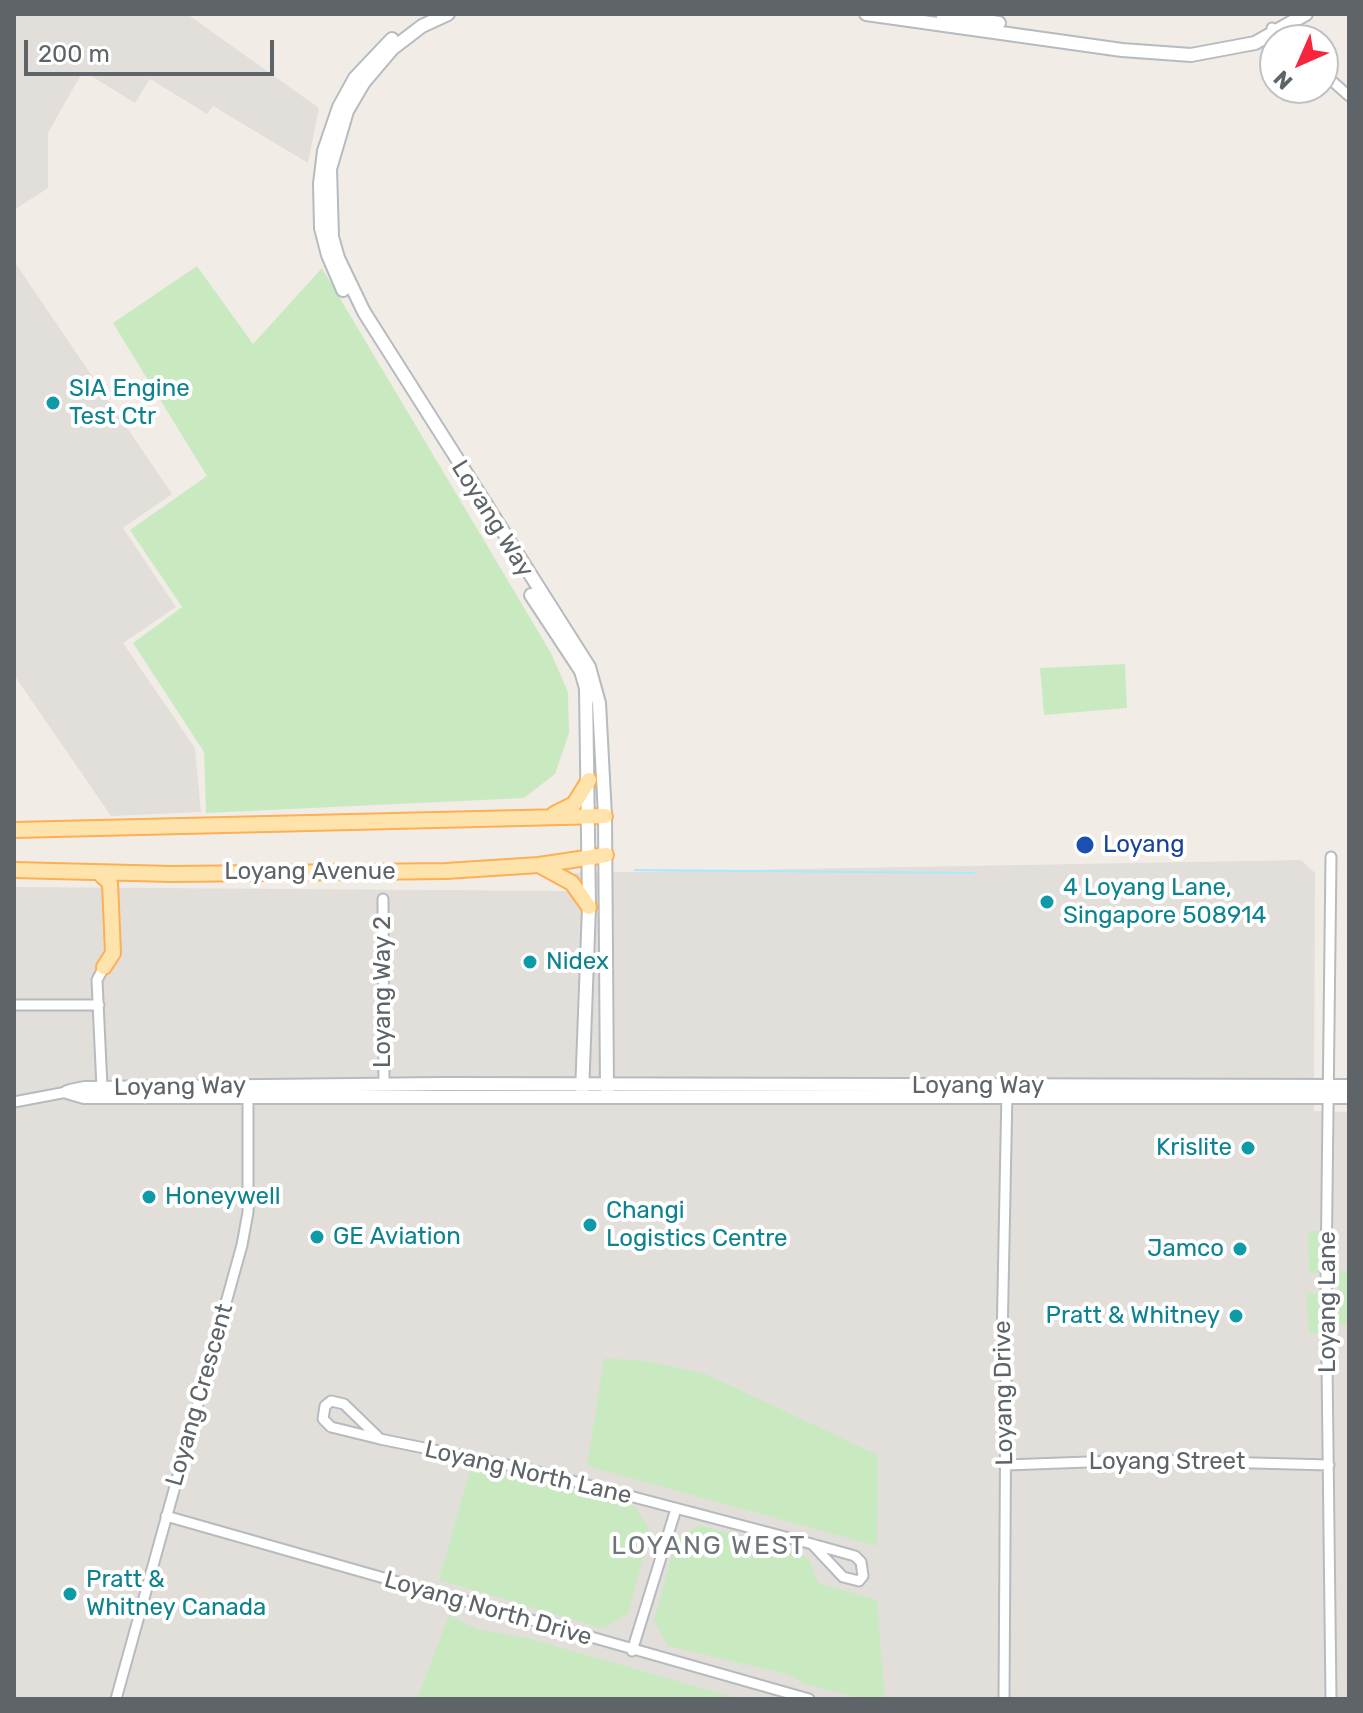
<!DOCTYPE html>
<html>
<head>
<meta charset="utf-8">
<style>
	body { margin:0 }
	#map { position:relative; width:1363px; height:1713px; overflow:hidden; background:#f1ede6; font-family:Rubik,sans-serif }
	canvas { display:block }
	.frame { position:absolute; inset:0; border:16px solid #5e6468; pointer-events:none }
	.north { position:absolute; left:1259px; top:24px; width:80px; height:80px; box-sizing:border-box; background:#fff; border:2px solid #bfc1c3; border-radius:50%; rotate:225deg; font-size:22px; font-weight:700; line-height:32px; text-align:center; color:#5e6468 }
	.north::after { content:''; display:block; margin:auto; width:28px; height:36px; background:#f8263c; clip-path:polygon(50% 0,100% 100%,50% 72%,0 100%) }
	.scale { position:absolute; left:24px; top:40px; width:250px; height:36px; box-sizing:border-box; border:4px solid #5e6468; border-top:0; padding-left:10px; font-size:24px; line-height:28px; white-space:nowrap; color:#5e6468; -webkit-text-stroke:6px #fff; paint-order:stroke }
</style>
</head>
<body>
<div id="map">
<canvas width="1363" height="1713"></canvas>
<div class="frame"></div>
<div class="north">N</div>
<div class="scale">200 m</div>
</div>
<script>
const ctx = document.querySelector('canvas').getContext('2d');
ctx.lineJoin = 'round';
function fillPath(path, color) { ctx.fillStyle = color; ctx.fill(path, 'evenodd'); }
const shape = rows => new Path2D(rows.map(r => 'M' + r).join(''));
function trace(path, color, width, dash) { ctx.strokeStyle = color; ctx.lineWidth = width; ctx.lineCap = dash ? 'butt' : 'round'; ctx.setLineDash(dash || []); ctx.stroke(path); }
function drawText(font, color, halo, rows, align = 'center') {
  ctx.font = font + ' Rubik,sans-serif'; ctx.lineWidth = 8; ctx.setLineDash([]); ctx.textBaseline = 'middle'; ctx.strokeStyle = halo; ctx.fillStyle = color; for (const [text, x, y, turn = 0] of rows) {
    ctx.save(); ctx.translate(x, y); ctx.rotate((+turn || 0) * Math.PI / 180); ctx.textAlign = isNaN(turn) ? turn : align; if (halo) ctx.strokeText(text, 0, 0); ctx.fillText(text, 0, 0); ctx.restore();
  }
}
const industrial = shape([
	[14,14,187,14,319,108,308,163,213,106,207,114,150,79,135,103,83,71,48,133,48,188,14,210],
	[14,261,172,494,123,528,176,607,123,643,195,748,201,812,111,816,14,675],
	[1301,860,1315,873,1314,1111,1349,1112,1349,1699,14,1699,14,887,569,891,569,873]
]);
const green = shape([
	[197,266,253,344,322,268,551,653,568,692,569,733,555,774,524,798,206,813,204,752,133,643,182,607,130,530,207,476,113,323],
	[1125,664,1127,708,1044,715,1040,668],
	[1308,1231,1323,1231,1324,1273,1309,1273],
	[1349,1271,1349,1325,1339,1325,1339,1272],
	[1306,1293,1322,1294,1324,1334,1309,1333],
	[604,1358,647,1361,706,1374,878,1455,877,1546,587,1466],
	[470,1470,542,1482,636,1507,650,1532,628,1614,603,1628,439,1580],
	[700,1525,800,1552,810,1561,818,1583,877,1600,885,1699,862,1699,806,1684,787,1674,668,1646,654,1621,676,1539],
	[449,1615,477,1629,531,1639,740,1699,417,1699]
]);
const stream = shape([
	[635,870,974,873]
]);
const street = shape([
	[1272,28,1287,40],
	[1323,73,1349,96],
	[1331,857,1326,1279,1331,1699],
	[383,899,384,1085],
	[14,1005,99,1005],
	[102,1088,97,980,104,967],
	[14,1102,67,1092],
	[380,1439,344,1404,331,1401,325,1406,323,1419,331,1427,380,1439,527,1469,812,1544,855,1556,861,1562,863,1576,859,1581,843,1577,812,1544],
	[1006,1465,1142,1460,1329,1465],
	[166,1516,809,1699],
	[632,1651,676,1509],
	[116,1699,242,1245,248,1212,248,1094],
	[1004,1699,1006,1377,1002,1342,1007,1091]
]);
const secondary = shape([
	[448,14,422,26,392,49,364,82,347,111,330,169,332,237,338,258,364,312,589,667,599,703,605,816,607,1092],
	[866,14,1122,50,1191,55,1255,43,1306,14],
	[942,14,999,23],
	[343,290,328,255,321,228,320,184,324,151,339,107,355,78,392,39],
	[531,595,581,671,586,688,589,907,582,1093],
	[70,1091,85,1088,443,1084,1349,1086],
	[67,1092,84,1097,1349,1097]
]);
const primary = shape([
	[554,814,574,804,589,780],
	[14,830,605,816],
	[539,865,572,883,589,907],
	[14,870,172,874,446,871,539,865,606,855],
	[99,873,110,883,113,953,104,967]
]);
const markers = [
	[53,403,8,"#0f9aa8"],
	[1085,845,10,"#1a4fb4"],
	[1047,902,8,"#0f9aa8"],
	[530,962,8,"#0f9aa8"],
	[1248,1148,8,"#0f9aa8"],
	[149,1197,8,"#0f9aa8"],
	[590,1225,8,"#0f9aa8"],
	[317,1237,8,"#0f9aa8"],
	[1240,1249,8,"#0f9aa8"],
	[1236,1316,8,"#0f9aa8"],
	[70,1594,8,"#0f9aa8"]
];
const cultureNames = [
	["SIA Engine",69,389],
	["Test Ctr",69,417],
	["4 Loyang Lane,",1063,888],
	["Singapore 508914",1063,916],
	["Nidex",546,962],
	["Krislite",1232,1148,"right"],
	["Honeywell",165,1197],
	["Changi",606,1211],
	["Logistics Centre",606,1239],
	["GE Aviation",333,1237],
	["Jamco",1224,1249,"right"],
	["Pratt & Whitney",1220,1316,"right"],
	["Pratt &",86,1580],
	["Whitney Canada",86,1608]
];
const streetNames = [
	["Loyang Way",492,519,58],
	["Loyang Avenue",310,872],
	["Loyang Way 2",383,992,-90],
	["Loyang Way",978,1086],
	["Loyang Way",180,1087,-1],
	["Loyang Lane",1328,1302,-90],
	["Loyang Drive",1004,1393,-91],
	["Loyang Crescent",200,1395,-74],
	["Loyang Street",1167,1462],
	["Loyang North Lane",528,1473,13],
	["Loyang North Drive",488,1609,16]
];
const transitNames = [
	["Loyang",1103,845]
];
const neighbourhoodNames = [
	["LOYANG WEST",709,1546]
];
fillPath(industrial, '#e2dfdb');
fillPath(green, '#c9eac1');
trace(stream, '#a8e9ff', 2);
trace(street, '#b7babe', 13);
trace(secondary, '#b5bbbf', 16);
trace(primary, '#fdaf53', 18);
trace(street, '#fff', 9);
trace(secondary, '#fff', 12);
trace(primary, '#ffe3ad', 14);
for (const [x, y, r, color] of markers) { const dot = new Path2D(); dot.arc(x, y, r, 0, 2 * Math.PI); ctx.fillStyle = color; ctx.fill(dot); trace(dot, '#fff', 3); }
drawText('24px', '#0d838f', '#fff', cultureNames, 'left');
drawText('24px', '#5e6468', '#fff', streetNames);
drawText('24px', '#164399', '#fff', transitNames, 'left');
ctx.letterSpacing = '2px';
drawText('26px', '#6e767a', '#fff', neighbourhoodNames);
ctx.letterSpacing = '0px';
</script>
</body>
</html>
